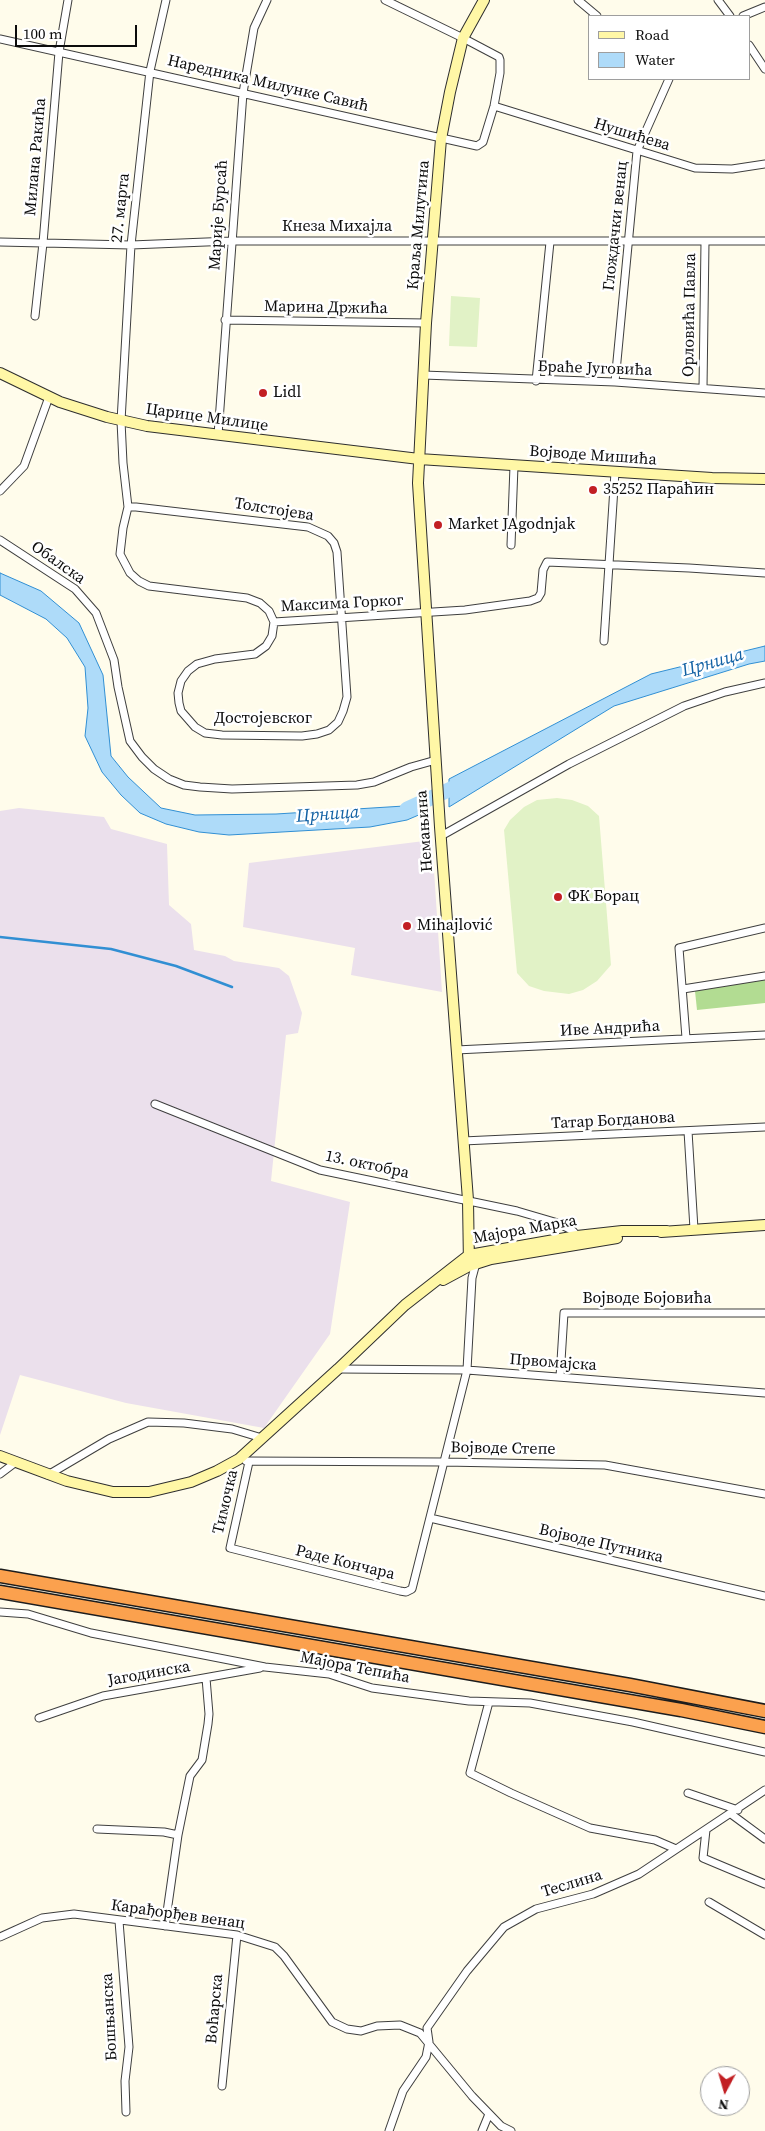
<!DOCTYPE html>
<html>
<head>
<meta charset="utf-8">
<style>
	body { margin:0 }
	#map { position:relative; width:765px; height:2131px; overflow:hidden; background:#fffceb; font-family:"Source Serif 4",serif }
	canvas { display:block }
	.legend { position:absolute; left:588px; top:15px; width:162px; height:65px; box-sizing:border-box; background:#fff; border:1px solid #9e9e9e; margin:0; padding:6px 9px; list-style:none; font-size:15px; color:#0c0c0c }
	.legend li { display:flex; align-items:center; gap:10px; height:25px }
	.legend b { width:25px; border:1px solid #9e9e9e }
	.north { position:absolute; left:700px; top:2066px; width:50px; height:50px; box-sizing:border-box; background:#fff; border:1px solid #9e9e9e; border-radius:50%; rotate:186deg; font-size:14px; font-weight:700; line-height:20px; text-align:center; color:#0c0c0c }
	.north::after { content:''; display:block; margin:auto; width:18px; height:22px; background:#c21f23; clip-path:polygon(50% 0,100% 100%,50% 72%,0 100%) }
	.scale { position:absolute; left:15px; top:25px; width:122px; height:22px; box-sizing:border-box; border:2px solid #0c0c0c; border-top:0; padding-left:6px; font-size:15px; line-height:18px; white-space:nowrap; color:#0c0c0c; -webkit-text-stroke:4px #fff; paint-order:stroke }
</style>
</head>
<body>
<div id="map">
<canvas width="765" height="2131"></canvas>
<ul class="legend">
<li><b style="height:6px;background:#fff7a6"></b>Road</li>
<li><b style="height:14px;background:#aedbf9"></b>Water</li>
</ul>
<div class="north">N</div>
<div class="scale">100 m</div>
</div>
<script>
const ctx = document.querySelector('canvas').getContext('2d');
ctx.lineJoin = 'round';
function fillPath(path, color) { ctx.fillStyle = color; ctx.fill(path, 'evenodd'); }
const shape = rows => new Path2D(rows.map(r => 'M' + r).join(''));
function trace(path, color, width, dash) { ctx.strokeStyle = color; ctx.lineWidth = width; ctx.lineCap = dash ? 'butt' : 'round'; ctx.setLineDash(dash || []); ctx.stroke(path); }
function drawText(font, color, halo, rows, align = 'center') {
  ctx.font = font + ' "Source Serif 4",serif'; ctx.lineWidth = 5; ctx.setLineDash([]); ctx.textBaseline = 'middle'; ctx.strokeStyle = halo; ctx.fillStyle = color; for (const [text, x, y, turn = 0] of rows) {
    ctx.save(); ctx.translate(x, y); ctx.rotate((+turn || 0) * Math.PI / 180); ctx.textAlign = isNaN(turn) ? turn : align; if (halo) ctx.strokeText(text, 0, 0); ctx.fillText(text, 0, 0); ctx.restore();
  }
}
const industrial = shape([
	[19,808,104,817,111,829,167,844,169,905,191,924,194,950,225,956,234,961,279,968,289,976,302,1013,298,1033,286,1035,271,1181,350,1202,330,1334,264,1428,126,1403,20,1375,0,1435,0,811],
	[432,840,442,992,351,975,355,948,243,927,249,863]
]);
const forest = shape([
	[765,980,765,1003,697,1010,695,991]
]);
const pitch = shape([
	[451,296,480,298,477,347,449,346],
	[557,798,572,800,588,806,599,816,611,965,597,981,583,990,569,994,544,991,529,986,517,973,504,830,510,820,524,807,537,800]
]);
const water = shape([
	[0,573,41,591,79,623,103,675,111,756,128,777,161,808,195,815,276,814,404,806,426,797,428,811,407,820,370,827,229,835,199,832,166,824,140,813,121,795,102,772,85,736,88,708,85,667,67,638,46,619,0,595,0,573],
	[765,646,765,661,749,664,614,706,449,807,449,779,651,674,765,646]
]);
const stream = shape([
	[0,937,111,949,176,966,232,987]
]);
const river = shape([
	[407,809,466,782]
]);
const street = shape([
	[166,0,150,71,131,245,121,421,123,463,128,507,123,528,120,554,130,573,139,581,149,586,247,598,260,603,269,611,274,622],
	[578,0,597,16],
	[718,0,730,16],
	[743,16,765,7],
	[0,39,477,146,483,142,494,106,500,73,500,60,499,57,463,38,385,0],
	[749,45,765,69],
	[494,106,695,168,732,169,765,164],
	[0,242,131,245,231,241,765,241],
	[35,316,43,243,59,52,68,0],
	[225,320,426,323],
	[423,375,615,382,765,393],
	[536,381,550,242],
	[615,382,637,151,669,79],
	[703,388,705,242],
	[218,435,243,93,254,28,267,0],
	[0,491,24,466,49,397],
	[128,507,136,507,308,527,328,536,334,543,337,552,347,697,343,711,338,722,329,730,317,734,302,736,222,735,205,733,195,727,181,711,179,703,178,693,181,681,188,671,197,664,215,659,255,654,266,646,272,636,274,622],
	[0,540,75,589,96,613,114,660,118,687,130,741,142,757,154,769,169,779,184,785,200,787,232,789,357,785,374,782,411,767,436,760],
	[511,545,514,466],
	[274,622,465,610,530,601,538,598,541,593,543,570,547,562,689,568,765,573],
	[604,641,615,472],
	[441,836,569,764,684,706,725,692,765,683],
	[683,989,765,976],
	[686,1038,679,948,765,928],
	[456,1050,765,1035],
	[155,1104,320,1170,517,1211,558,1223,573,1231,577,1236],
	[688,1131,694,1229],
	[463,1141,765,1127],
	[338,1369,467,1370,765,1393],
	[560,1377,564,1313,765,1313],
	[246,1461,444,1462,605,1465,765,1494],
	[249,1462,230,1548,400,1591,406,1592,412,1589,467,1370,472,1278,476,1263],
	[0,1474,16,1462],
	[48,1475,109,1439,148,1422,184,1423,232,1429,262,1438],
	[430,1518,765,1596],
	[0,1612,28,1614,91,1633,265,1667,329,1674,372,1688,469,1701,530,1703,633,1722,765,1752],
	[489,1702,470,1773,511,1793,590,1828,655,1840,676,1849],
	[39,1718,103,1696,260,1668],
	[688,1793,738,1810],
	[731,1814,765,1839],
	[97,1829,164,1832,178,1835],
	[706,1830,703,1858,765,1884],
	[709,1902,765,1935],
	[119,1921,129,2047,125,2081,126,2112],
	[165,1926,178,1835,190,1776,202,1760,208,1724,209,1714,206,1678],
	[0,1937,42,1918,74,1914,237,1935,275,1947,284,1956,332,2022,347,2029,361,2031,377,2026,400,2025,420,2033,472,2096,501,2126,511,2131],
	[222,2086,237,1935],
	[389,2131,403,2091,426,2057,429,2042,427,2028,467,1971,504,1927,536,1909,593,1894,639,1874,765,1790],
	[482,2131,489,2114]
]);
const secondary = shape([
	[0,373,60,402,107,417,147,426,419,459,712,478,765,479],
	[661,1232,765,1225],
	[469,1266,468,1200,440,827,418,483,426,323,441,139,450,92,463,38,484,0],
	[443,1280,469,1266,491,1259,617,1238],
	[0,1456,67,1481,113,1492,149,1492,191,1482,217,1471,239,1459,338,1369,405,1305,469,1255,577,1236,622,1231,667,1231]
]);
const highway = shape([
	[0,1576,630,1685,765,1711],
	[0,1592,681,1710,765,1727]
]);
const markers = [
	[263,393,5,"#c21f23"],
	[593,490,5,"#c21f23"],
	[438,525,5,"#c21f23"],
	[558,897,5,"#c21f23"],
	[407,926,5,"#c21f23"]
];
const streetNames = [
	["Наредника Милунке Савић",268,84,13],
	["Нушићева",632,135,17],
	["Милана Ракића",36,157,-85],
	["27. марта",121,208,-84],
	["Марије Бурсаћ",219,215,-86],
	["Краља Милутина",419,225,-85],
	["Глождачки венац",616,226,-84],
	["Кнеза Михајла",337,227],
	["Марина Држића",326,308,1],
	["Орловића Павла",690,315,-89],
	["Браће Југовића",595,369,2],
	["Царице Милице",207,418,8],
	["Војводе Мишића",593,456,4],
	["Толстојева",274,510,9],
	["Обалска",58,563,35],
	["Максима Горког",342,604,-3],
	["Достојевског",263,719],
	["Немањина",425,831,-94],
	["Иве Андрића",610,1029,-3],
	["Татар Богданова",613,1121,-3],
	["13. октобра",367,1165,12],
	["Мајора Марка",525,1230,-10],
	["Војводе Бојовића",647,1299],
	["Првомајска",553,1363,4],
	["Војводе Степе",503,1449,1],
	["Тимочка",226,1502,-77],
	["Војводе Путника",601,1544,13],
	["Раде Кончара",345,1563,14],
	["Мајора Тепића",355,1668,11],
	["Јагодинска",149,1674,-10],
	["Теслина",572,1884,-17],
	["Карађорђев венац",178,1915,8],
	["Воћарска",215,2009,-85],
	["Бошњанска",110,2017,-93]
];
const poiNames = [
	["Lidl",273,393],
	["35252 Параћин",603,490],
	["Market JAgodnjak",448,525],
	["ФК Борац",568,897],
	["Mihajlović",417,926]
];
const waterNames = [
	["Црница",713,663,-16],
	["Црница",328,815,-4]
];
fillPath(industrial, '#ebe0ec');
fillPath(forest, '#b2dc92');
fillPath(pitch, '#e1f2c6');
fillPath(water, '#aedbf9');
trace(water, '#318fd3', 1);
trace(stream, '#318fd3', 2.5);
trace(river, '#aedbf9', 15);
trace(street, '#3f3f3f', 9);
trace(secondary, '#2e2e2e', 12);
trace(highway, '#1d1d1d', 15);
trace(street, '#fff', 7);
trace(secondary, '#fff7a6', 10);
trace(highway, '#fba14e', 12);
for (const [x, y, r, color] of markers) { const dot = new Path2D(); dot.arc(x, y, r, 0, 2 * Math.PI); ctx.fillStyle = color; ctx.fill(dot); trace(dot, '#fff', 2); }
drawText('16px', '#0c0c0c', '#fff', streetNames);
drawText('16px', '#0c0c0c', '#fff', poiNames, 'left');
drawText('italic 18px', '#1160a3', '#fff', waterNames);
</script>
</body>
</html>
